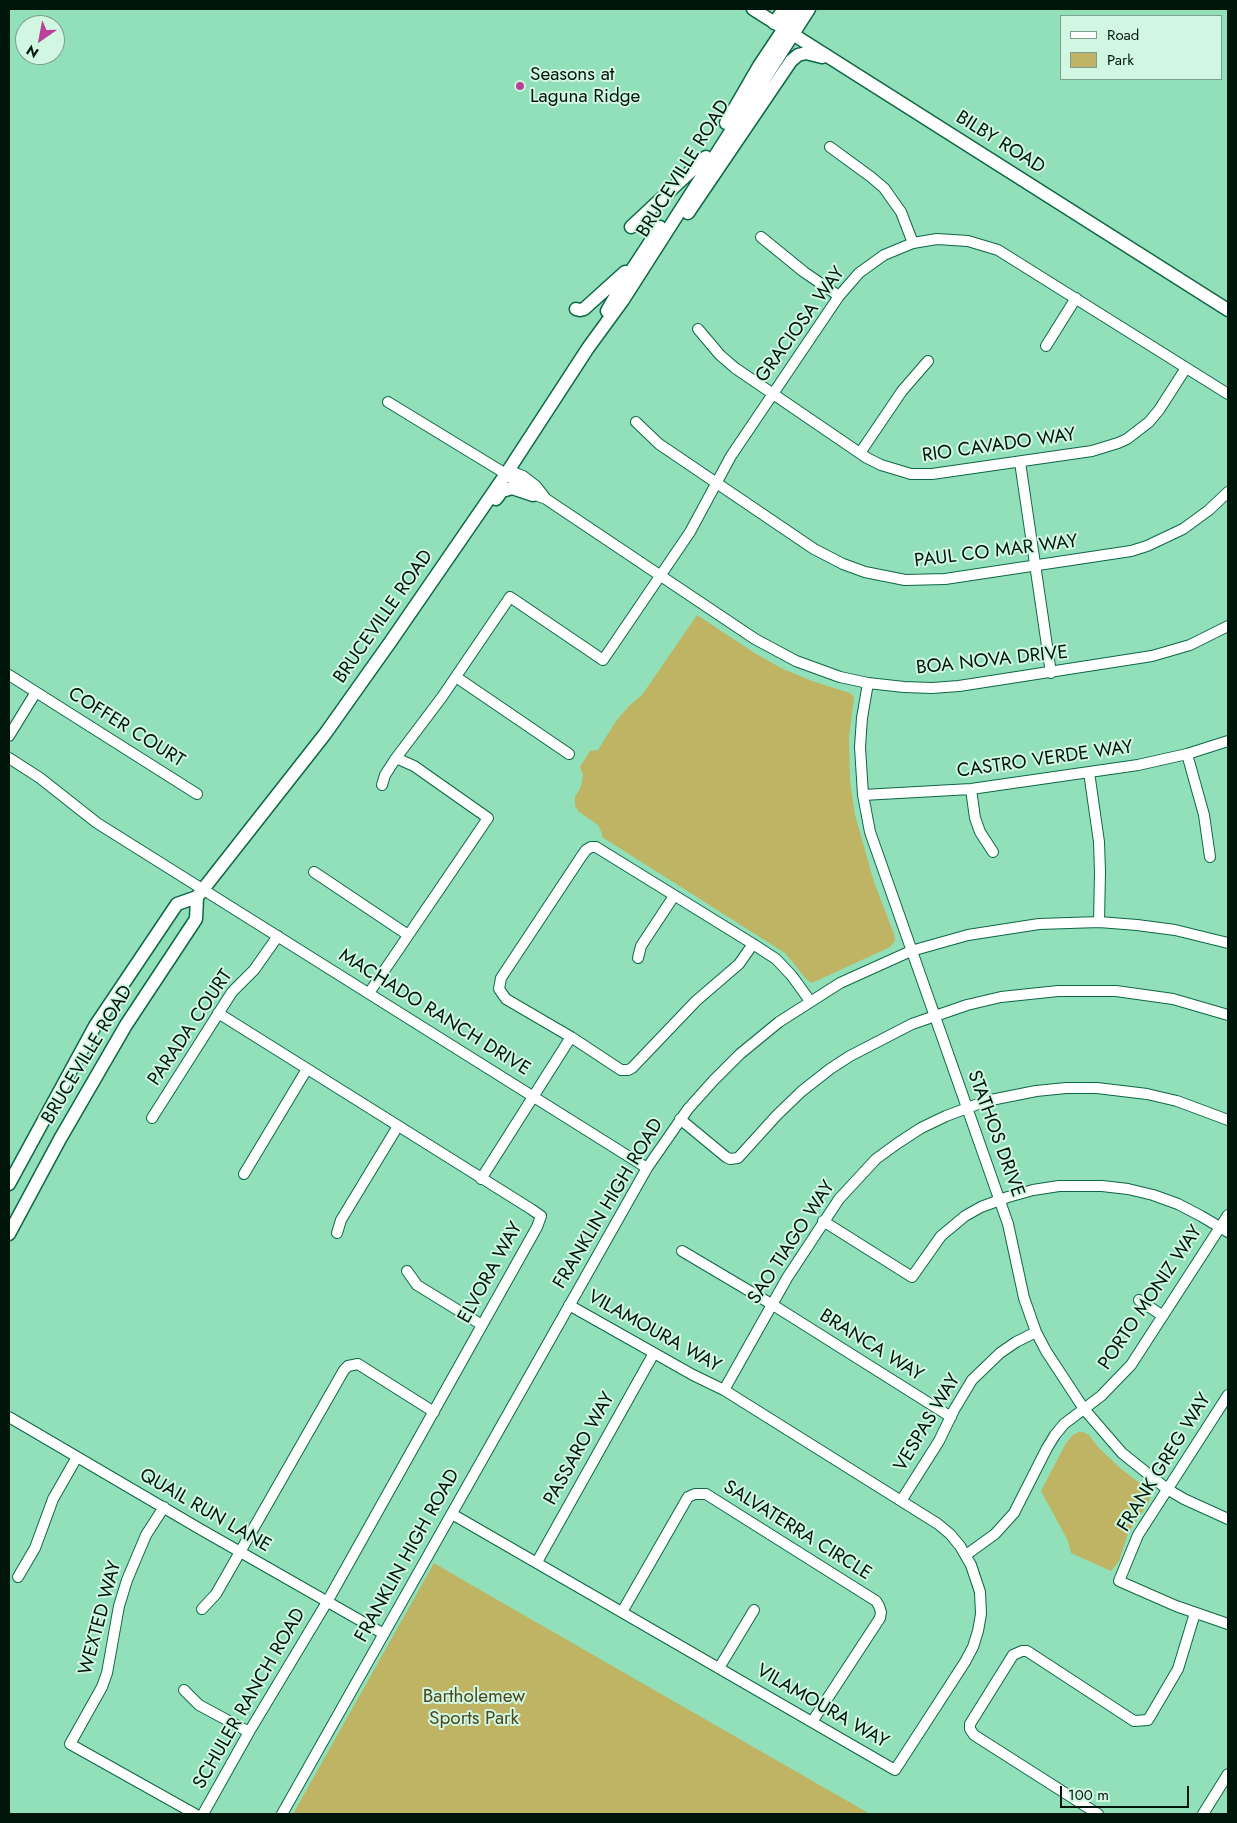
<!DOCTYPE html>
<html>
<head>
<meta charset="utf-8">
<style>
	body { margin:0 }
	#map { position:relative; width:1237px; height:1823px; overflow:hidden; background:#91e0b9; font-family:Jost,sans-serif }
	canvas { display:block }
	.frame { position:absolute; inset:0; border:10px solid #00160b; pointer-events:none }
	.legend { position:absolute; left:1060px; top:15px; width:162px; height:65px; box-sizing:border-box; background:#d1f7e3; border:1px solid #7d9d8d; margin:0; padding:6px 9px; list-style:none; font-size:15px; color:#00160b }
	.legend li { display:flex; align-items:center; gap:10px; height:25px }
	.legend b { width:25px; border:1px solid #7d9d8d }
	.north { position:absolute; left:15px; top:15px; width:50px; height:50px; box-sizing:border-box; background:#d1f7e3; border:1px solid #7d9d8d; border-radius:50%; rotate:213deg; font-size:14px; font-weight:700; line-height:20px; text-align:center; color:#00160b }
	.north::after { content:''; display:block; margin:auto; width:18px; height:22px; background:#ba4195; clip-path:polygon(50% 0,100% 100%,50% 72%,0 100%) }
	.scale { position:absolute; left:1060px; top:1786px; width:129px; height:22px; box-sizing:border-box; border:2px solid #00160b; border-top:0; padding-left:6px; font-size:15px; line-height:18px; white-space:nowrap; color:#00160b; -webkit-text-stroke:4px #d1f7e3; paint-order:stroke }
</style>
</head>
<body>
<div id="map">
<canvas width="1237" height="1823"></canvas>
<div class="frame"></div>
<ul class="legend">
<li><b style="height:6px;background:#fff"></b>Road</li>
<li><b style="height:14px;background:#bfb463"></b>Park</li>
</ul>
<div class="north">N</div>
<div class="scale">100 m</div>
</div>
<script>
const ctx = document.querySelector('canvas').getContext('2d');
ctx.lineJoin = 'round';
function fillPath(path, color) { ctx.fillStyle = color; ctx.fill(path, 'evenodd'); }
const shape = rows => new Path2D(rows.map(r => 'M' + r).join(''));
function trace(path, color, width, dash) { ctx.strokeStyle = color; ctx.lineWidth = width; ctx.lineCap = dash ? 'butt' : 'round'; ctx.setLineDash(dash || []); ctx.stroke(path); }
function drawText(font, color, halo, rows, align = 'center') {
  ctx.font = font + ' Jost,sans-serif'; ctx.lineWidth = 4; ctx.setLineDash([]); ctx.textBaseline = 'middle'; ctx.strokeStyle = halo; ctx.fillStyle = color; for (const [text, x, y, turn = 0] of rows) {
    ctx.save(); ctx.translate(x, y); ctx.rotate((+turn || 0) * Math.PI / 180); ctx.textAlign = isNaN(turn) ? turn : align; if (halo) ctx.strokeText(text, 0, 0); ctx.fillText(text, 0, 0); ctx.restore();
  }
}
const green = shape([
	[697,615,753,652,781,668,812,681,850,693,854,697,849,738,850,780,855,815,874,882,894,934,895,941,890,947,812,983,807,980,785,953,602,837,602,833,598,825,579,812,575,806,575,797,581,786,583,775,580,767,590,751,598,750,616,721,629,706,642,695],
	[1079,1432,1083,1432,1089,1435,1098,1447,1119,1467,1147,1489,1150,1496,1149,1502,1128,1533,1119,1561,1111,1571,1071,1553,1068,1541,1041,1491,1066,1443,1073,1435],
	[434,1563,468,1583,870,1814,293,1814]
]);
const minor = shape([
	[830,147,871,177,884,188,901,212,913,243],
	[761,237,804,272,839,296],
	[698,329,720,355,735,368,867,458,881,465,911,474,932,474,1092,451,1118,443,1127,439,1149,422,1159,410,1186,368],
	[1046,346,1076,298],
	[388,402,506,474,530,493,546,499,755,639,796,661,840,677,868,683,904,687,932,688,959,686,1152,656,1190,645,1228,626],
	[636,422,659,444,814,549,843,564,865,572,905,580,945,579,1131,551,1147,546,1183,529,1209,510,1228,492],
	[860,453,902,391,928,361],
	[1020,462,1051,673],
	[506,474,515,473,523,476,536,486,546,499],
	[9,675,197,794],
	[456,677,569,754],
	[868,683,862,718,860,747,863,795,870,832,1008,1224,1024,1298,1036,1332,1046,1351,1084,1409,1122,1453,1167,1489,1184,1499,1228,1519],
	[9,736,36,692],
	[1187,754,1204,815,1210,857],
	[9,758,40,778,97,823,647,1168],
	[1089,772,1099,842,1100,872,1099,922],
	[382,785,385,775,396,758,442,697,510,597,603,660,690,532,731,456,839,296,859,273,884,255,913,243,937,239,968,241,998,250,1228,394],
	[971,789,975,818,980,832,993,852],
	[863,795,971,789,1138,765,1187,754,1228,741],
	[314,872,408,935],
	[753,944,739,964,696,1001,632,1068,628,1070,621,1070,571,1037,506,999,499,989,501,978,581,857,586,850,591,847,596,847,753,944,776,959,792,976,810,1001],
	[638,958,641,946,674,896],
	[369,993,488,818,414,766,396,758],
	[152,1118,232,992,254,970,278,936],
	[680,1119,726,1157,730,1159,738,1158,777,1115,802,1091,830,1069,850,1056,912,1024,967,1005,1001,997,1058,991,1116,991,1173,999,1228,1015],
	[244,1174,307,1069],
	[481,1179,571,1037],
	[823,1221,912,1277,941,1236,965,1216,981,1207,1008,1197,1033,1190,1059,1186,1102,1186,1128,1189,1153,1195,1178,1204,1201,1216,1228,1232],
	[337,1233,341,1220,398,1126],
	[682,1251,773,1305,951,1417],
	[407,1271,417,1285,482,1325],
	[1139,1300,1163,1316],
	[724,1390,787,1278,839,1199,876,1159,898,1143,921,1128,946,1116,986,1101,1036,1091,1066,1088,1097,1088,1147,1094,1177,1101,1228,1120],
	[1228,1395,1138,1535,1119,1581,1176,1606,1228,1624],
	[9,1417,200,1529,384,1634],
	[901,1501,939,1441,954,1410,972,1380,1000,1353,1016,1342,1036,1332],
	[164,1507,146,1535,127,1580,119,1606,107,1673,102,1687,70,1744,195,1814],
	[452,1514,895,1770,965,1662,973,1647,978,1631,981,1614,980,1592,971,1565,960,1546,950,1534,938,1524,724,1390,693,1375,569,1305],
	[966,1555,995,1534,1014,1513,1047,1448,1055,1435,1064,1424,1101,1396,1131,1365,1228,1215],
	[537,1562,654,1353],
	[18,1577,35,1548,53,1499,77,1457],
	[202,1609,216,1594,344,1370,348,1366,358,1364,434,1412],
	[622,1612,688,1497,695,1494,706,1494,876,1601,879,1606,881,1612,880,1618,812,1722],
	[719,1668,754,1610],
	[184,1690,199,1705,249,1732],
	[203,1814,249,1732,327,1602,537,1227,541,1216,531,1209,218,1013],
	[282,1814,647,1168,688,1109,713,1081,740,1054,779,1022,840,983,911,951,968,935,1039,924,1099,922,1137,925,1175,930,1228,943],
	[1098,1814,974,1735,970,1729,970,1724,1013,1655,1022,1651,1027,1651,1134,1721,1148,1720,1178,1669,1195,1613],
	[1203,1814,1228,1774]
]);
const major = shape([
	[753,9,1228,310],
	[774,23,784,9],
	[726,123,759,66,797,9],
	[688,213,791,61,798,55,806,53,822,57],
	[631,227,706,157],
	[576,309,580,310,584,309,625,272],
	[607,311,622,285,660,227],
	[496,499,502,491,512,488,533,495],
	[9,1184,95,1026,177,904,197,897],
	[9,1234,60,1139,126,1025,196,919,197,897,325,734,391,641,506,474,588,348,623,300,809,9]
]);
const markers = [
	[520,86,5,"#ba4195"]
];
const poiNames = [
	["Seasons at",530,75],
	["Laguna Ridge",530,97]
];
const streetNames = [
	["BILBY ROAD",1000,143,32],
	["BRUCEVILLE ROAD",684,169,-58],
	["GRACIOSA WAY",801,325,-54],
	["RIO CAVADO WAY",999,446,-8],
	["PAUL CO MAR WAY",996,552,-7],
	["BRUCEVILLE ROAD",384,617,-55],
	["BOA NOVA DRIVE",992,661,-6],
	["COFFER COURT",126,728,32],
	["CASTRO VERDE WAY",1045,760,-8],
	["MACHADO RANCH DRIVE",434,1013,32],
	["PARADA COURT",191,1028,-56],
	["BRUCEVILLE ROAD",88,1055,-59],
	["STATHOS DRIVE",995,1134,70],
	["FRANKLIN HIGH ROAD",609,1204,-59],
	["SAO TIAGO WAY",792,1243,-57],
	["ELVORA WAY",491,1273,-61],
	["PORTO MONIZ WAY",1151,1298,-56],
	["VILAMOURA WAY",654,1332,29],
	["BRANCA WAY",871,1346,32],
	["VESPAS WAY",928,1423,-59],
	["PASSARO WAY",580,1449,-61],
	["FRANK GREG WAY",1165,1463,-58],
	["QUAIL RUN LANE",205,1511,30],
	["SALVATERRA CIRCLE",797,1531,32],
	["FRANKLIN HIGH ROAD",408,1556,-61],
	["WEXTED WAY",101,1618,-75],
	["SCHULER RANCH ROAD",250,1699,-60],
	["VILAMOURA WAY",822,1707,30]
];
const parkNames = [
	["Bartholemew",474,1697],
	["Sports Park",474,1719]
];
fillPath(green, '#bfb463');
trace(minor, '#0d6746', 12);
trace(major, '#0d6746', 15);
trace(minor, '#fff', 10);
trace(major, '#fff', 12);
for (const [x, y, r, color] of markers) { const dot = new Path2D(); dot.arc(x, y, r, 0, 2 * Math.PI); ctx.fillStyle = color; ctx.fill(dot); trace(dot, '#d1f7e3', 2); }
drawText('19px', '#00160b', '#d1f7e3', poiNames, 'left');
drawText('19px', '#00160b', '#d1f7e3', streetNames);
drawText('19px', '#4c471c', '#d1f7e3', parkNames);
</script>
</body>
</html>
